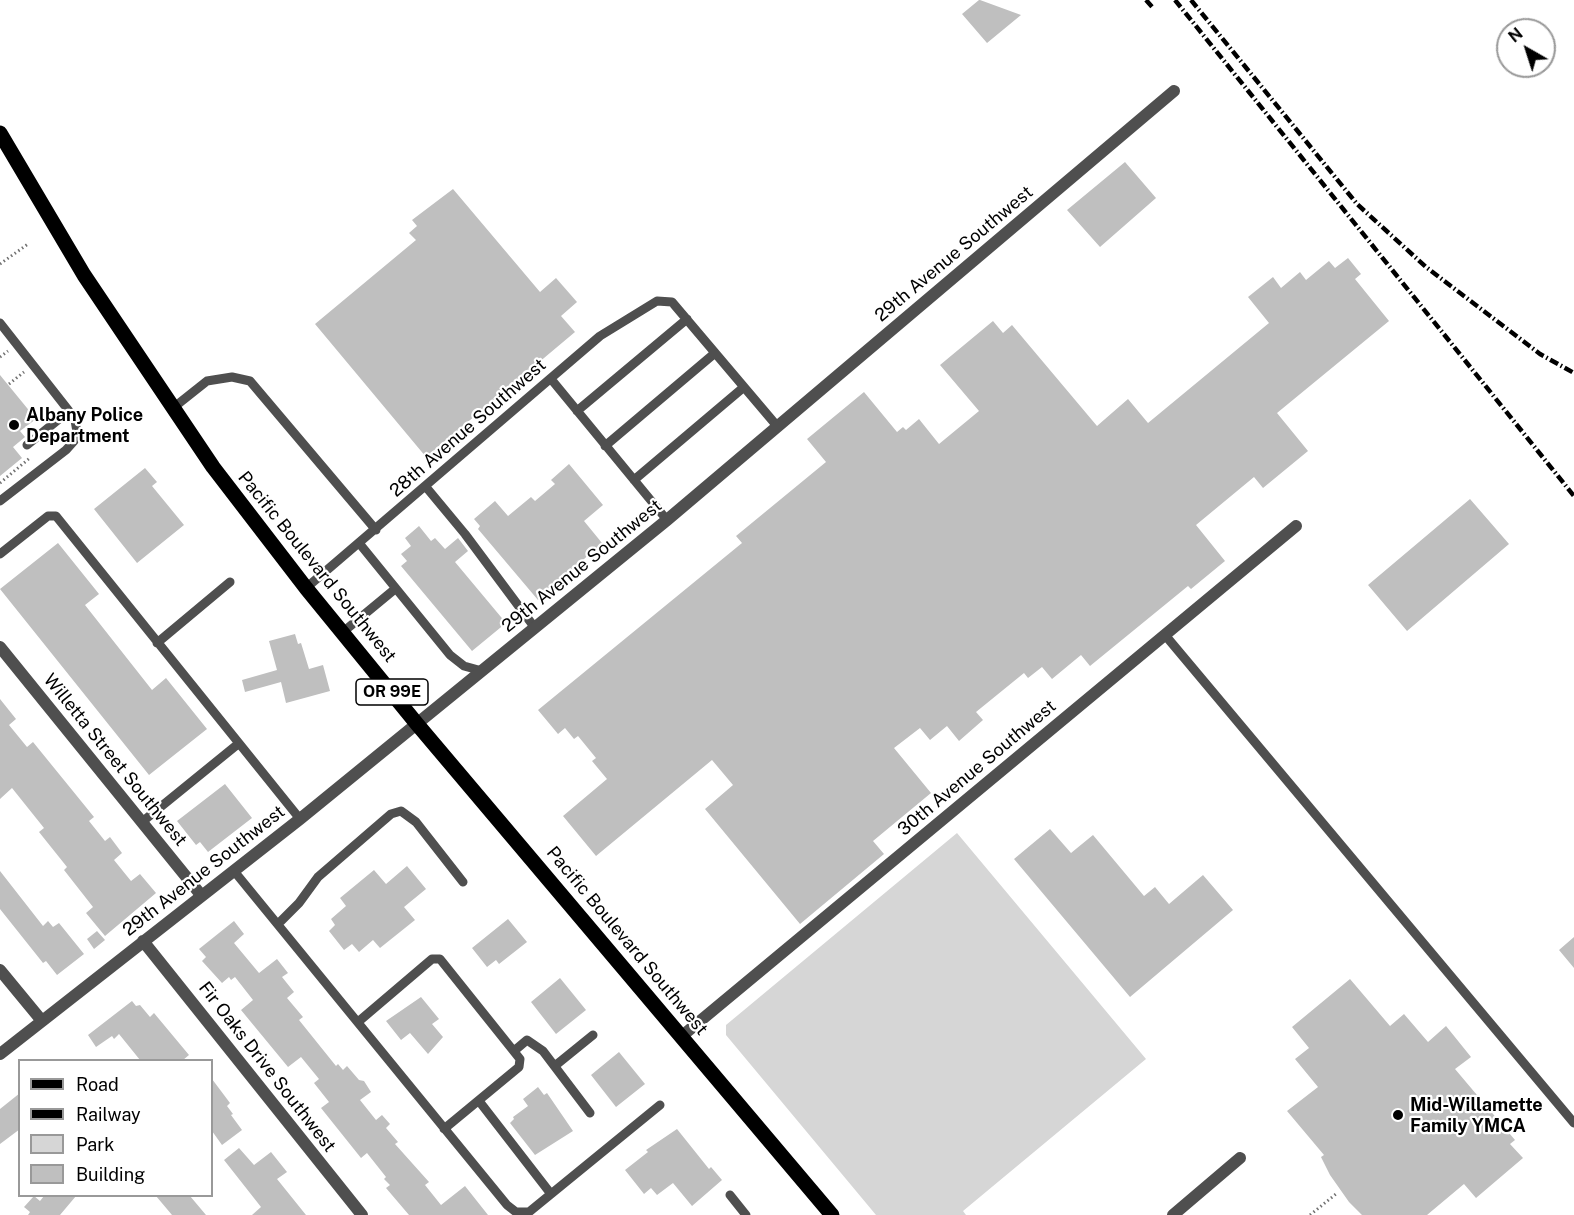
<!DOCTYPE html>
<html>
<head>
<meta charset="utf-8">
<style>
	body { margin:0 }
	#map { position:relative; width:1574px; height:1215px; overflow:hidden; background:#fff; font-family:"Public Sans",sans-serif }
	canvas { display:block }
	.legend { position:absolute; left:18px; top:1059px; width:195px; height:138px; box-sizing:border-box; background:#fff; border:2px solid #999; margin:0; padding:8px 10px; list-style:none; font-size:18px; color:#000 }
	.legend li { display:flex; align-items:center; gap:12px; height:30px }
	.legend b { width:30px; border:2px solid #999 }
	.north { position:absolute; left:1496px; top:18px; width:60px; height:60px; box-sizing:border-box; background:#fff; border:2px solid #999; border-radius:50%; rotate:321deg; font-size:16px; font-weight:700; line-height:24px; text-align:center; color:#000 }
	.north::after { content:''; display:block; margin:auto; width:21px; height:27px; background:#000; clip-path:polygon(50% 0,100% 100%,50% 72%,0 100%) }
</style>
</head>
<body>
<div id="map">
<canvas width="1574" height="1215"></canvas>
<ul class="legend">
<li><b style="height:8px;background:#000"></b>Road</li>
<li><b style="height:8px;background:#000"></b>Railway</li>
<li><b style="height:16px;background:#d6d6d6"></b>Park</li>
<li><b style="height:16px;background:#bfbfbf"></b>Building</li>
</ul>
<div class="north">N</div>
</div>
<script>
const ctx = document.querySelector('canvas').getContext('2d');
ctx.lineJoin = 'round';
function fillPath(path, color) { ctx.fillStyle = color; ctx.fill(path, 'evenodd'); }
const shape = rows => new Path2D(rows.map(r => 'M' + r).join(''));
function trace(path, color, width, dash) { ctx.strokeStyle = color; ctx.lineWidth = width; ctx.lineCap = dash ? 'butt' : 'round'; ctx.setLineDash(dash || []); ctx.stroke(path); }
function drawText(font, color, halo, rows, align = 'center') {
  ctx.font = font + ' "Public Sans",sans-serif'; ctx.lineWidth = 4.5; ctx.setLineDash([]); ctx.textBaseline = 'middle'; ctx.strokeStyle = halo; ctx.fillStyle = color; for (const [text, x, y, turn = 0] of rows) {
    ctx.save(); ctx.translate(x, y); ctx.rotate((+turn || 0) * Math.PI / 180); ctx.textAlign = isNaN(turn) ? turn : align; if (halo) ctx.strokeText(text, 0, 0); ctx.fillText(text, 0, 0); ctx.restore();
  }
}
const green = shape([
	[957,833,1146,1059,963,1211,966,1215,876,1215,726,1035,726,1025]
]);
const building = shape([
	[979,0,980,0,1021,15,987,43,962,14],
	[1125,162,1156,198,1100,247,1067,210],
	[453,189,540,292,556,278,577,302,561,316,575,332,426,457,315,324,416,240,409,233,417,226,412,220],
	[1348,258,1361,274,1355,279,1389,321,1277,413,1308,451,1263,488,1254,477,1196,525,1225,561,1191,589,1188,586,1090,666,1081,655,1052,679,1042,667,1028,678,1024,673,976,712,983,720,959,741,947,726,930,740,920,728,894,748,931,793,873,841,884,854,800,924,705,809,733,785,712,760,596,856,563,816,607,779,592,761,596,758,578,736,574,739,565,728,558,734,538,710,742,543,736,536,826,462,807,439,864,392,897,432,903,427,906,430,919,419,939,444,979,411,940,365,993,321,1003,333,1012,325,1097,426,1128,399,1148,423,1269,323,1248,297,1273,277,1281,288,1300,272,1306,280,1329,261,1335,268],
	[0,375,36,419,20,431,25,437,13,447,22,458,0,476],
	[569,464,603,505,584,521,602,543,538,600,478,529,480,526,474,519,495,501,508,516,531,497,535,501,555,484,551,480],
	[145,468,157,482,152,486,184,525,137,563,94,509],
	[1470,499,1509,544,1407,631,1368,585],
	[419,526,431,541,435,538,445,549,458,538,468,551,455,562,506,623,472,651,401,566,407,561,401,554,411,546,405,538],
	[58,543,99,594,85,605,152,690,166,678,207,729,149,775,0,589],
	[295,634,298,644,301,643,309,669,323,665,330,691,286,703,281,682,245,692,242,680,277,670,269,641],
	[0,699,16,719,9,725,27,747,33,742,94,817,89,821,105,841,110,837,122,853,114,860,131,881,140,874,156,893,105,936,86,913,93,907,64,870,67,867,39,832,44,828,12,788,0,799],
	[225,784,252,818,208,852,200,842,196,845,177,821],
	[1050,829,1071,853,1093,835,1144,896,1155,887,1169,904,1203,875,1233,910,1130,997,1014,859],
	[407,866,426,889,404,907,415,920,380,948,373,940,359,952,352,944,344,950,329,931,335,925,331,919,346,906,340,898,374,870,386,884],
	[0,871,43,926,48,921,53,927,59,923,84,954,57,975,46,961,43,963,0,909],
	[508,919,527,942,499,964,496,960,487,967,472,948],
	[234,921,244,934,234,943,259,973,277,959,288,973,282,977,294,992,287,998,303,1017,299,1020,336,1066,338,1064,343,1070,347,1066,359,1080,364,1081,371,1092,360,1100,376,1120,382,1115,390,1124,386,1128,398,1142,395,1144,429,1182,425,1185,441,1205,465,1186,488,1215,409,1215,386,1188,390,1185,384,1179,386,1177,367,1153,361,1158,321,1108,329,1102,314,1083,319,1079,301,1057,288,1067,241,1010,253,1000,235,977,231,980,229,977,222,983,202,961,206,957,199,949],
	[97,931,105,940,94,949,87,939],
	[1574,937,1574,968,1559,950],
	[560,978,586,1010,556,1034,531,1002],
	[1350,979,1390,1026,1404,1014,1428,1042,1446,1026,1471,1057,1455,1069,1515,1140,1510,1144,1523,1158,1476,1198,1464,1184,1427,1215,1362,1215,1349,1202,1330,1175,1321,1157,1324,1155,1287,1111,1318,1087,1295,1059,1309,1048,1292,1027],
	[421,997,439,1019,432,1024,443,1037,428,1054,410,1033,401,1040,386,1021],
	[132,1001,136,1006,140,1005,150,1017,154,1013,189,1055,183,1060,140,1060,119,1034,114,1039,112,1036,96,1047,88,1035],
	[619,1052,645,1084,616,1107,591,1075],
	[212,1079,230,1103,227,1106,233,1114,231,1115,242,1130,222,1145,212,1131],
	[538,1087,544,1095,547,1093,573,1131,535,1155,510,1123,514,1119,513,1117,528,1106,523,1099],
	[20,1093,20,1129,0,1144,0,1109],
	[677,1129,709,1169,711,1167,722,1180,692,1206,673,1183,657,1195,651,1188,644,1194,625,1170,648,1152,646,1150],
	[239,1148,254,1165,271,1152,287,1172,277,1179,306,1215,252,1215,261,1207,224,1160],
	[34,1196,40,1201,44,1196,76,1196,60,1215,28,1215,30,1212,24,1207],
	[156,1196,190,1196,206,1215,172,1215]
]);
const path = shape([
	[0,264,28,244],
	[0,357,8,351],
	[9,384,24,372],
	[0,483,31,457],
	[1310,1215,1336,1194]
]);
const service = shape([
	[0,323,69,411,75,420,77,432,74,441,66,450,0,501],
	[551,379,667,520],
	[173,408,207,381,232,377,250,381,376,530],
	[577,411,687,319],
	[27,445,69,411],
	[605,446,715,353],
	[634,480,744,387],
	[426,487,465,534,535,628],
	[359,543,450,655,464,666,482,671],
	[0,554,48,516,56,516,300,819],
	[306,588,600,336,657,301,672,302,777,426],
	[343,632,395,589],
	[1165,635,1574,1123],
	[157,643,230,582],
	[142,822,238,744],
	[234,871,507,1205,516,1212,529,1212,660,1105],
	[278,924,299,903,318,877,391,814,401,811,416,822,463,882],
	[358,1022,432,959,440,959,520,1059,519,1067,444,1129],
	[514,1051,527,1040,543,1051,590,1113],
	[556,1065,593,1035],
	[479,1101,551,1194],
	[730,1195,746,1215]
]);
const minor = shape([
	[0,647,201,895],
	[143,941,362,1215],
	[0,970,42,1021],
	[682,1036,1296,526],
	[0,1054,300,819,667,520,1174,91],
	[1173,1215,1240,1158]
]);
const primary = shape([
	[0,133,84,275,213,467,306,588,417,724,832,1215]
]);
const rail = shape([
	[1146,0,1154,9],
	[1175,0,1574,496],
	[1191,0,1357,204,1426,267,1540,354,1574,373]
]);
const markers = [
	[14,425,6,"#000"],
	[1398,1115,6,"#000"]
];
const shields = [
	[392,692,72]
];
const shieldNames = [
	["OR 99E",392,692]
];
const streetNames = [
	["29th Avenue Southwest",954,254,-40],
	["28th Avenue Southwest",468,428,-41],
	["29th Avenue Southwest",582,566,-39],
	["Pacific Boulevard Southwest",317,567,51],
	["Willetta Street Southwest",115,760,51],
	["30th Avenue Southwest",977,768,-40],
	["29th Avenue Southwest",204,871,-38],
	["Pacific Boulevard Southwest",627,941,50],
	["Fir Oaks Drive Southwest",267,1067,52]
];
const poiNames = [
	["Albany Police",26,415],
	["Department",26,436],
	["Mid-Willamette",1410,1105],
	["Family YMCA",1410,1126]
];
fillPath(green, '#d6d6d6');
fillPath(building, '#bfbfbf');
trace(path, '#717171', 3, [1.5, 3]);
trace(service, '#4f4f4f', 9);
trace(minor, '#4f4f4f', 12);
trace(primary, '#000', 15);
trace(rail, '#000', 4.5, [9, 3, 1.5, 3]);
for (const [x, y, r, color] of markers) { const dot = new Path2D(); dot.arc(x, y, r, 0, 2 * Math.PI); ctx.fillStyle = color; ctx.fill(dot); trace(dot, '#fff', 2); }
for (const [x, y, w] of shields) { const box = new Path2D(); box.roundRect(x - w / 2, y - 13, w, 26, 4.5); ctx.fillStyle = '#fff'; ctx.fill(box); trace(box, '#000', 1.5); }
drawText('bold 16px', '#000', null, shieldNames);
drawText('18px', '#000', '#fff', streetNames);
drawText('bold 18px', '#000', '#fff', poiNames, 'left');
</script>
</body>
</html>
